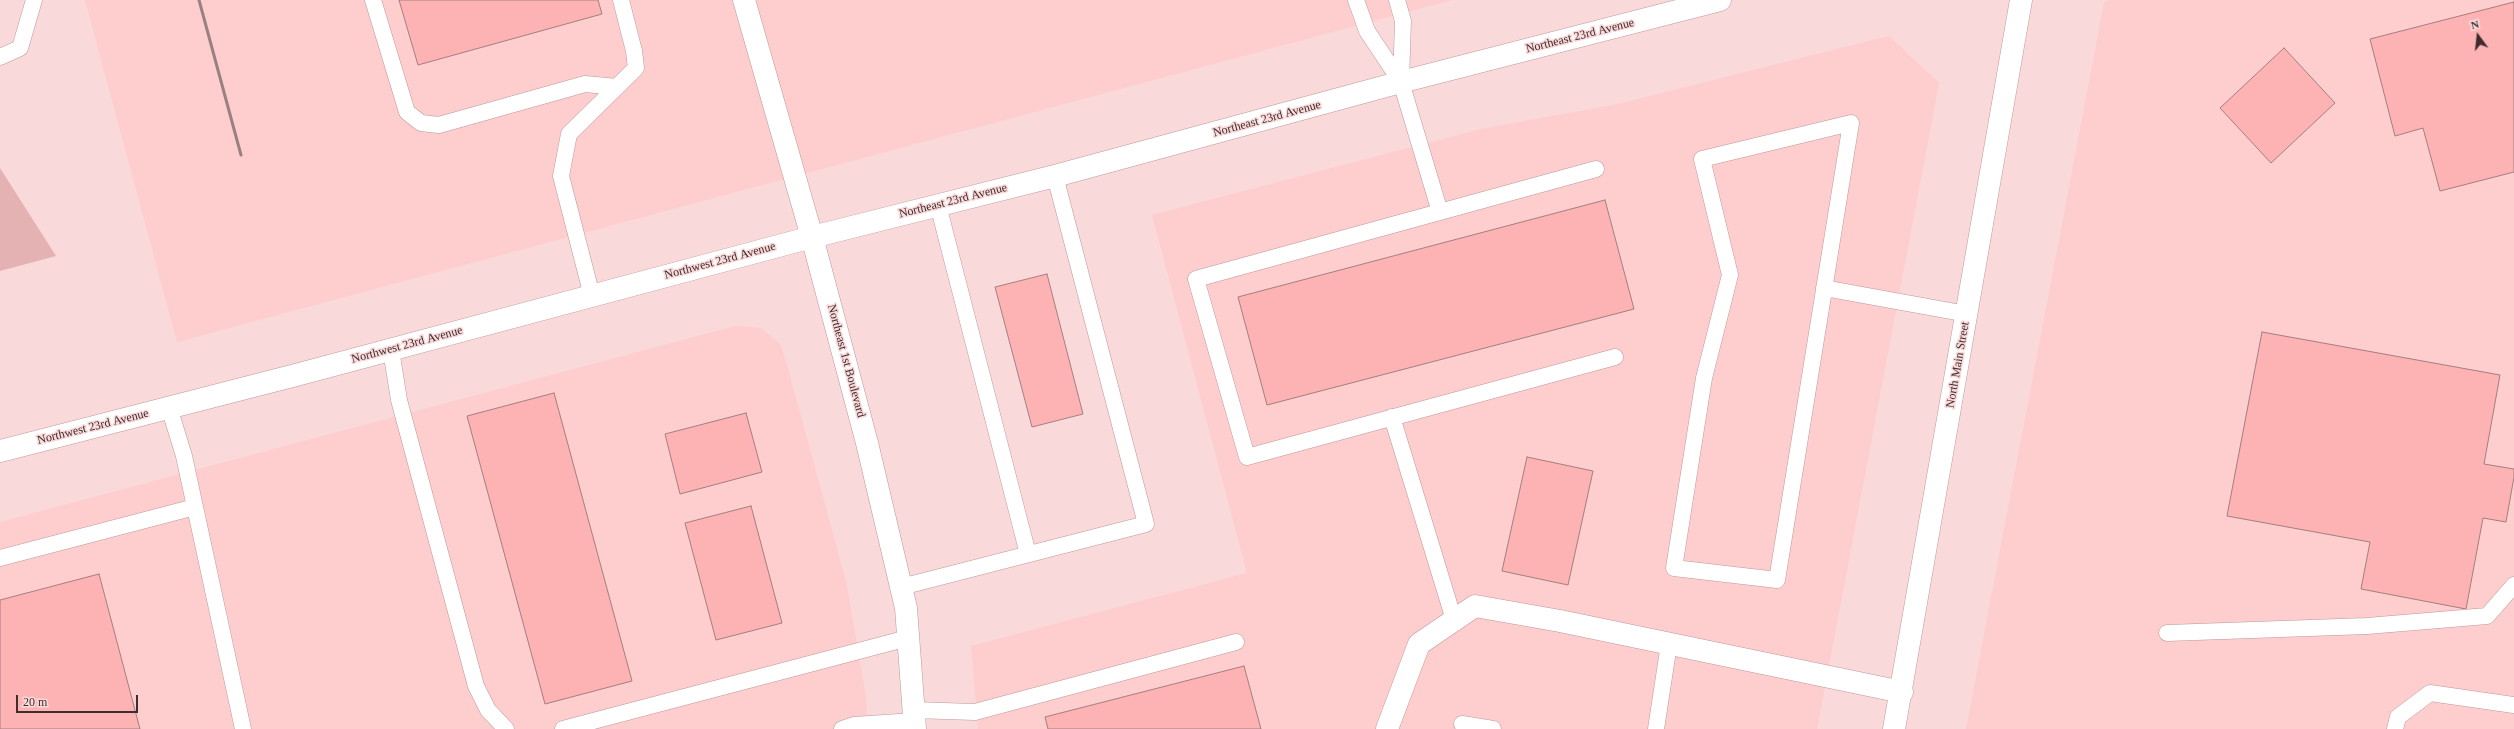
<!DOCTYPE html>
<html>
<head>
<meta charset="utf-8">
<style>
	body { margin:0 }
	#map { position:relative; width:2514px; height:729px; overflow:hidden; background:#fad9da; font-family:Georgia,serif }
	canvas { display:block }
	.north { position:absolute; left:2458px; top:16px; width:40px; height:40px; -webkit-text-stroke:3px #fad9da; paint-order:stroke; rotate:345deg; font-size:11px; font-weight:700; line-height:16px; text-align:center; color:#3d2d2e }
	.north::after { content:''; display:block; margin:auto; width:14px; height:18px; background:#3d2d2e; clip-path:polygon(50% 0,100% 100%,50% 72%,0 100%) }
	.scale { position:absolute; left:16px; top:695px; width:122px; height:18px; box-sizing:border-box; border:2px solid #3d2d2e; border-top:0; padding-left:5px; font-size:12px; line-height:14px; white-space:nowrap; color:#3d2d2e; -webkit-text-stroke:3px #fad9da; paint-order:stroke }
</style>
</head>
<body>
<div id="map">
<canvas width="2514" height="729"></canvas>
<div class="north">N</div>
<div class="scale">20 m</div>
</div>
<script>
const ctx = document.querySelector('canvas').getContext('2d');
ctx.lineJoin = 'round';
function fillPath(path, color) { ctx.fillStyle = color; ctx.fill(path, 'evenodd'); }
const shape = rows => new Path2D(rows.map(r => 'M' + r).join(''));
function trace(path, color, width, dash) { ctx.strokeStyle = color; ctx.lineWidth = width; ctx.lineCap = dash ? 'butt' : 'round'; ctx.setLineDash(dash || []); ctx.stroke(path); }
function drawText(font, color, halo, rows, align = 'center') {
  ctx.font = font + ' Georgia,serif'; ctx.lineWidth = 3; ctx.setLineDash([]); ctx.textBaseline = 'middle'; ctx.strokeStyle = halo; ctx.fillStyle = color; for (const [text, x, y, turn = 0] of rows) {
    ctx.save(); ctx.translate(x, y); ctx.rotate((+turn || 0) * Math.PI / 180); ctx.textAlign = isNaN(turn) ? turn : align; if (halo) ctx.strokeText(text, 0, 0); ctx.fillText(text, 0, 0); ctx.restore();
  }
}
const built = shape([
	[85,0,1452,0,177,342],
	[2107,0,2514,0,2514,729,1966,729,2104,3],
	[1889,36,1939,83,1817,729,978,729,971,646,1247,573,1152,215,1481,129,1618,104],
	[735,326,761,328,780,344,786,361,846,581,866,696,867,729,0,729,0,522]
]);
const green = shape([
	[0,168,56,256,0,271]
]);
const building = shape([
	[399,0,598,0,602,14,418,65,399,0],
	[2514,2,2514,172,2440,191,2423,128,2395,136,2370,39,2514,2],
	[2284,48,2335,103,2271,163,2220,108,2284,48],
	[1605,200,1634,309,1267,405,1238,297,1605,200],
	[1047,274,1083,414,1032,427,995,287,1047,274],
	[2262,332,2500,375,2484,464,2514,469,2514,477,2506,522,2483,518,2466,609,2361,589,2370,542,2227,516,2262,332],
	[554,393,632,681,545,704,467,416,554,393],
	[746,413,762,472,680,494,665,434,746,413],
	[1527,457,1593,471,1568,585,1502,571,1527,457],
	[751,506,782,623,716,640,685,523,751,506],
	[99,574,140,729,0,729,0,600,99,574],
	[1244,666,1261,729,1048,729,1045,717,1244,666]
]);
const service = shape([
	[373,0,407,112,421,123,439,125,585,84,617,87],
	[1356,0,1367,31,1401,82,1440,212],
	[1397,0,1403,21,1401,82],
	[0,57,20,48,34,0],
	[1851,123,1777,580,1674,568,1704,378,1730,275,1702,159,1851,123],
	[1596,169,1196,279,1247,457,1615,357],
	[938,205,1028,554],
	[1824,288,1967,314],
	[592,296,561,176,569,134,636,68,634,51,621,0],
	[391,350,399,400,476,686,488,710,506,729],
	[169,407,184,456,243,729],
	[1392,417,1454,620],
	[0,558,195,507],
	[901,587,1146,524,1055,176],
	[2167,633,2367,626,2487,616,2514,585],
	[913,710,975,712,1236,642],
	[1462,724,1493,729],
	[563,729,908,638],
	[842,729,854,725,914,721],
	[1656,729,1669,644],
	[2395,729,2398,717,2430,693,2514,705]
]);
const minor = shape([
	[744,0,812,237,867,443,906,608,915,729],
	[1387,729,1419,644,1475,606,1560,621,1902,692]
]);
const secondary = shape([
	[0,451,296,375,812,237,1055,176,1401,82,1720,0],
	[1894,729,2021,0]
]);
const rail = shape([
	[199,0,241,155]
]);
const streetNames = [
	["Northeast 23rd Avenue",1580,36,-14],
	["Northeast 23rd Avenue",1267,119,-15],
	["Northeast 23rd Avenue",953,201,-14],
	["Northwest 23rd Avenue",720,261,-15],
	["Northwest 23rd Avenue",407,345,-15],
	["Northeast 1st Boulevard",846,361,75],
	["North Main Street",1958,365,-80],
	["Northwest 23rd Avenue",93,427,-14]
];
fillPath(built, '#fecdce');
fillPath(green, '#e5b2b3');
fillPath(building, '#fdb2b4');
trace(building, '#a47f80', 1);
trace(service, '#be9899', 17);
trace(minor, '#be9899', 23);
trace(secondary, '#be9899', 23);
trace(service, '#fff', 16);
trace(minor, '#fff', 22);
trace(secondary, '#fff', 22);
trace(rail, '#998182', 3);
drawText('12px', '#3d2d2e', '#fad9da', streetNames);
</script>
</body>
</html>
